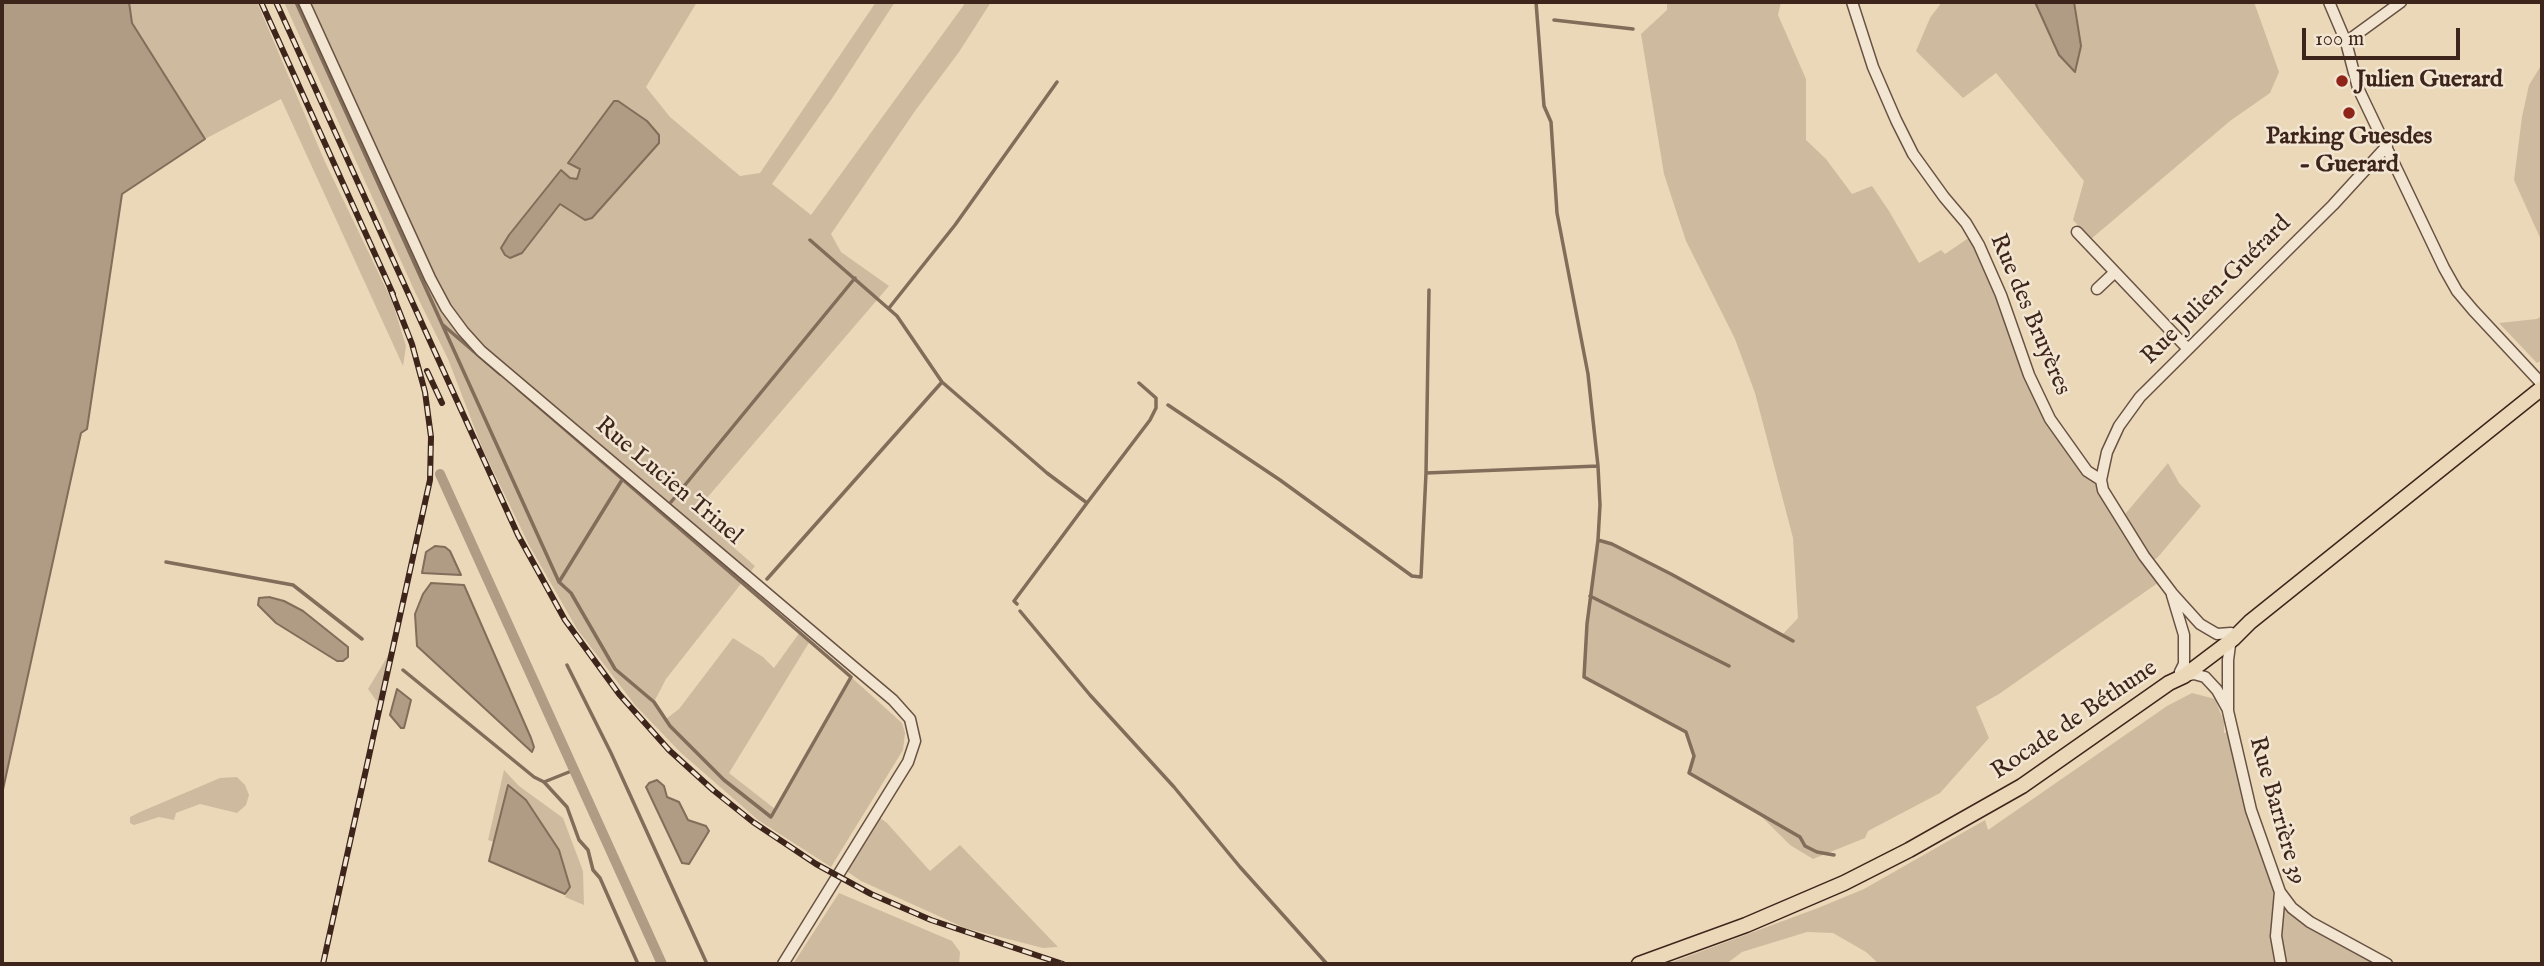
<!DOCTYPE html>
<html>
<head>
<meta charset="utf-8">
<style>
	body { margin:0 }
	#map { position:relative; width:2544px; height:966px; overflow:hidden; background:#ebd8b9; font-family:"IM FELL English",serif }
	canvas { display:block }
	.frame { position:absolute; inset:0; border:4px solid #3e251c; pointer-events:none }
	.scale { position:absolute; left:2302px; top:28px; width:158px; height:32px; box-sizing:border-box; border:4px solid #3e251c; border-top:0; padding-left:9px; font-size:21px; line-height:24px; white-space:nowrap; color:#3e251c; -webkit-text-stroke:5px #f2e6d2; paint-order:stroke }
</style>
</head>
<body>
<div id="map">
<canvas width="2544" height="966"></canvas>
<div class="frame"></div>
<div class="scale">100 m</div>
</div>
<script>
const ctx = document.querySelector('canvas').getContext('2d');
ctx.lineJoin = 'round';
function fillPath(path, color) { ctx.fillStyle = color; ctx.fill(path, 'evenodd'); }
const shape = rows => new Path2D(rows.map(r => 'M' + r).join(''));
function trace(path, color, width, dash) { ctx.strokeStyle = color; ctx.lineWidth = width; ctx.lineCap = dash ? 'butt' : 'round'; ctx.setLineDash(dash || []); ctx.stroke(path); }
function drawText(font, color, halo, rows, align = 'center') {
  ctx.font = font + ' "IM FELL English",serif'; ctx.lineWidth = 5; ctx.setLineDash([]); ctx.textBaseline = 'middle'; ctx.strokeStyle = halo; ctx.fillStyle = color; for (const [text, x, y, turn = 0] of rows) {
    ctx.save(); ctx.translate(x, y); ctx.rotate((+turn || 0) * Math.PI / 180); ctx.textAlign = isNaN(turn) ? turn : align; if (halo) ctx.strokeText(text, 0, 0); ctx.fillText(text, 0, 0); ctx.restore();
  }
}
const green = shape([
	[129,2,257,2,325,162,392,301,406,346,403,366,281,99,205,139,132,23],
	[284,2,697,2,646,87,670,117,740,176,760,173,876,2,895,2,833,97,772,184,811,215,966,2,991,2,959,52,915,111,831,234,841,252,889,286,694,513,755,566,666,679,654,702,666,719,679,709,733,638,763,657,774,668,800,632,810,641,729,773,775,809,851,677,902,723,905,733,903,750,831,867,758,820,680,752,635,705,577,629,529,545,483,450,448,359,415,292],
	[1667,2,1781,2,1778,15,1806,79,1806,140,1826,159,1852,194,1872,186,1889,211,1919,263,1941,250,1945,254,1973,235,2050,419,2101,480,2121,519,2168,463,2179,483,2201,506,2158,557,2150,563,2162,580,1999,694,1976,707,1989,738,1940,793,1868,831,1865,838,1813,859,1790,845,1758,813,1689,773,1694,756,1686,732,1584,677,1587,624,1598,540,1612,544,1671,574,1782,635,1798,618,1793,538,1755,393,1735,339,1686,241,1664,174,1641,34,1667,10],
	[1942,2,2035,2,2059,55,2075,71,2081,46,2074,2,2254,2,2279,72,2270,93,2230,121,2091,239,2073,220,2084,181,1996,73,1963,98,1916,51,1930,18],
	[2542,64,2542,242,2514,180,2522,117,2529,85],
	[2542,316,2542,360,2537,363,2499,323,2537,319],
	[389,654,378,703,368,689],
	[2192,693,2215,699,2224,722,2224,733,2232,732,2244,787,2292,908,2387,964,1879,964,1866,952,1833,933,1807,932,1742,952,1726,964,1667,964,1818,908,1864,889,1985,820,1988,830,2167,706],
	[504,770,519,786,563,818,583,871,584,905,565,897,570,887,507,785,494,842,488,840],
	[237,777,245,785,249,795,246,805,237,813,200,804,176,813,174,820,159,817,134,825,130,823,130,817,140,812,220,778],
	[876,815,887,823,930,871,960,845,1058,947,1043,948,965,928,861,881,842,868],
	[839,893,952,941,960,952,959,964,793,964]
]);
const water = shape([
	[2,2,129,2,132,23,205,139,122,194,87,429,81,433,2,794,2,2],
	[2035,2,2074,2,2081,46,2075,72,2059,55,2035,2],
	[614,101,618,101,647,121,659,135,659,143,592,218,585,220,560,204,522,253,510,258,505,255,501,248,509,235,561,170,570,178,577,179,580,169,568,163,614,101],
	[435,546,445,547,450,551,461,575,422,573,426,552,435,546],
	[431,583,464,585,531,738,534,747,532,752,417,646,415,614,423,594,431,583],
	[269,597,284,601,303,611,348,647,348,657,343,661,337,661,276,623,258,605,259,598,269,597],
	[397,689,411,700,404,728,401,728,390,715,397,689],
	[657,780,664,786,667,797,679,802,688,820,706,826,709,831,689,864,682,863,646,787,649,783,657,780],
	[508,785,526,800,559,850,570,887,565,894,489,861,508,785]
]);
const stream = shape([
	[296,2,559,582,571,593,615,669,654,702,670,726,724,780,771,817,851,677,517,388],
	[1536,2,1544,106,1551,122,1557,213,1588,374,1598,466],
	[1554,20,1633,29],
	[810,240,897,316,942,382,1047,473,1087,503,1014,601,1017,604],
	[889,308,955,225,1057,82],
	[443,325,500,374],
	[1168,405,1280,480,1412,576,1421,577,1426,473,1598,466,1600,505,1598,540,1587,624,1584,677,1686,732,1694,756,1689,773,1800,837,1805,846,1817,852,1834,855],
	[1426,473,1429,290],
	[671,502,855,278],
	[1087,503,1150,420,1156,408,1156,398,1139,383],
	[1598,540,1612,544,1671,574,1793,641],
	[166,562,293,585,362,639],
	[767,579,942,382],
	[559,582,622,480],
	[1590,596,1729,666],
	[1020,611,1090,695,1174,787,1240,867,1327,964],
	[567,665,611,753,707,964],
	[403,670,534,777,544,782,574,770],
	[544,782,567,807,579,840,588,850,593,870,600,878,638,964]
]);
const canal = shape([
	[440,474,662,964]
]);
const minor = shape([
	[304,2,430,278,446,308,463,331,481,351,855,668,893,700,910,719,915,741,908,762,783,964],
	[1852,2,1873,67,1896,120,1913,154,1944,197,1966,223,1979,245,2001,295,2029,375,2050,419,2087,471,2101,480],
	[2329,2,2346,42,2358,88,2444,268,2457,291,2473,310,2542,384],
	[2346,42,2401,2],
	[2077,232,2188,349],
	[2097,289,2115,272],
	[2172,595,2184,635,2184,664,2180,672],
	[2231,633,2217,634,2200,624,2172,593,2144,556,2103,490,2101,480,2107,452,2119,426,2140,397,2333,205,2387,146],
	[2233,639,2230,645,2228,660,2228,711,2251,810,2280,892,2276,936,2281,964],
	[2184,676,2194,674,2205,677,2217,690,2227,708],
	[2280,892,2292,908,2310,922,2387,964]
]);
const major = shape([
	[1639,964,1746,925,1844,883,1909,850,2022,786,2169,683,2184,676,2233,639,2250,622,2542,388]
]);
const rail = shape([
	[261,2,393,294],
	[276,2,518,535,565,620,619,694,669,750,713,790,753,822,816,864,871,894,931,920,1063,964],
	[427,371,442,403],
	[323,964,430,480,431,437,425,392,412,344,390,288]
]);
const markers = [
	[2342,81,7,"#8f2418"],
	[2349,113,7,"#8f2418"]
];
const poiNames = [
	["Julien Guerard",2356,81],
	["Parking Guesdes",2349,138,"center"],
	["- Guerard",2349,166,"center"]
];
const streetNames = [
	["Rue Julien-Guérard",2217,291,-45],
	["Rue des Bruyères",2029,315,67],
	["Rue Lucien Trinel",668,482,40],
	["Rocade de Béthune",2075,721,-34],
	["Rue Barrière 39",2276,811,74]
];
fillPath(green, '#ceba9e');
fillPath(water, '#b09b84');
trace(water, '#826c5a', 2);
trace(stream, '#826c5a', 3.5);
trace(canal, '#b09b84', 10);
trace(minor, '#695243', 13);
trace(major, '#3e251c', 17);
trace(minor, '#f2e6d2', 10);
trace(major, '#ebd8b9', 14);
trace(rail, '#3e251c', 6);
trace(rail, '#f2e6d2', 3.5, [10]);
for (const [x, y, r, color] of markers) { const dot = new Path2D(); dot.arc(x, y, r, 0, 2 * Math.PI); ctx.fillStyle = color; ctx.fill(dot); trace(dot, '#f2e6d2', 2.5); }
drawText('bold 24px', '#3e251c', '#f2e6d2', poiNames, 'left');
drawText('24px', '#3e251c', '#f2e6d2', streetNames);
</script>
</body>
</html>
